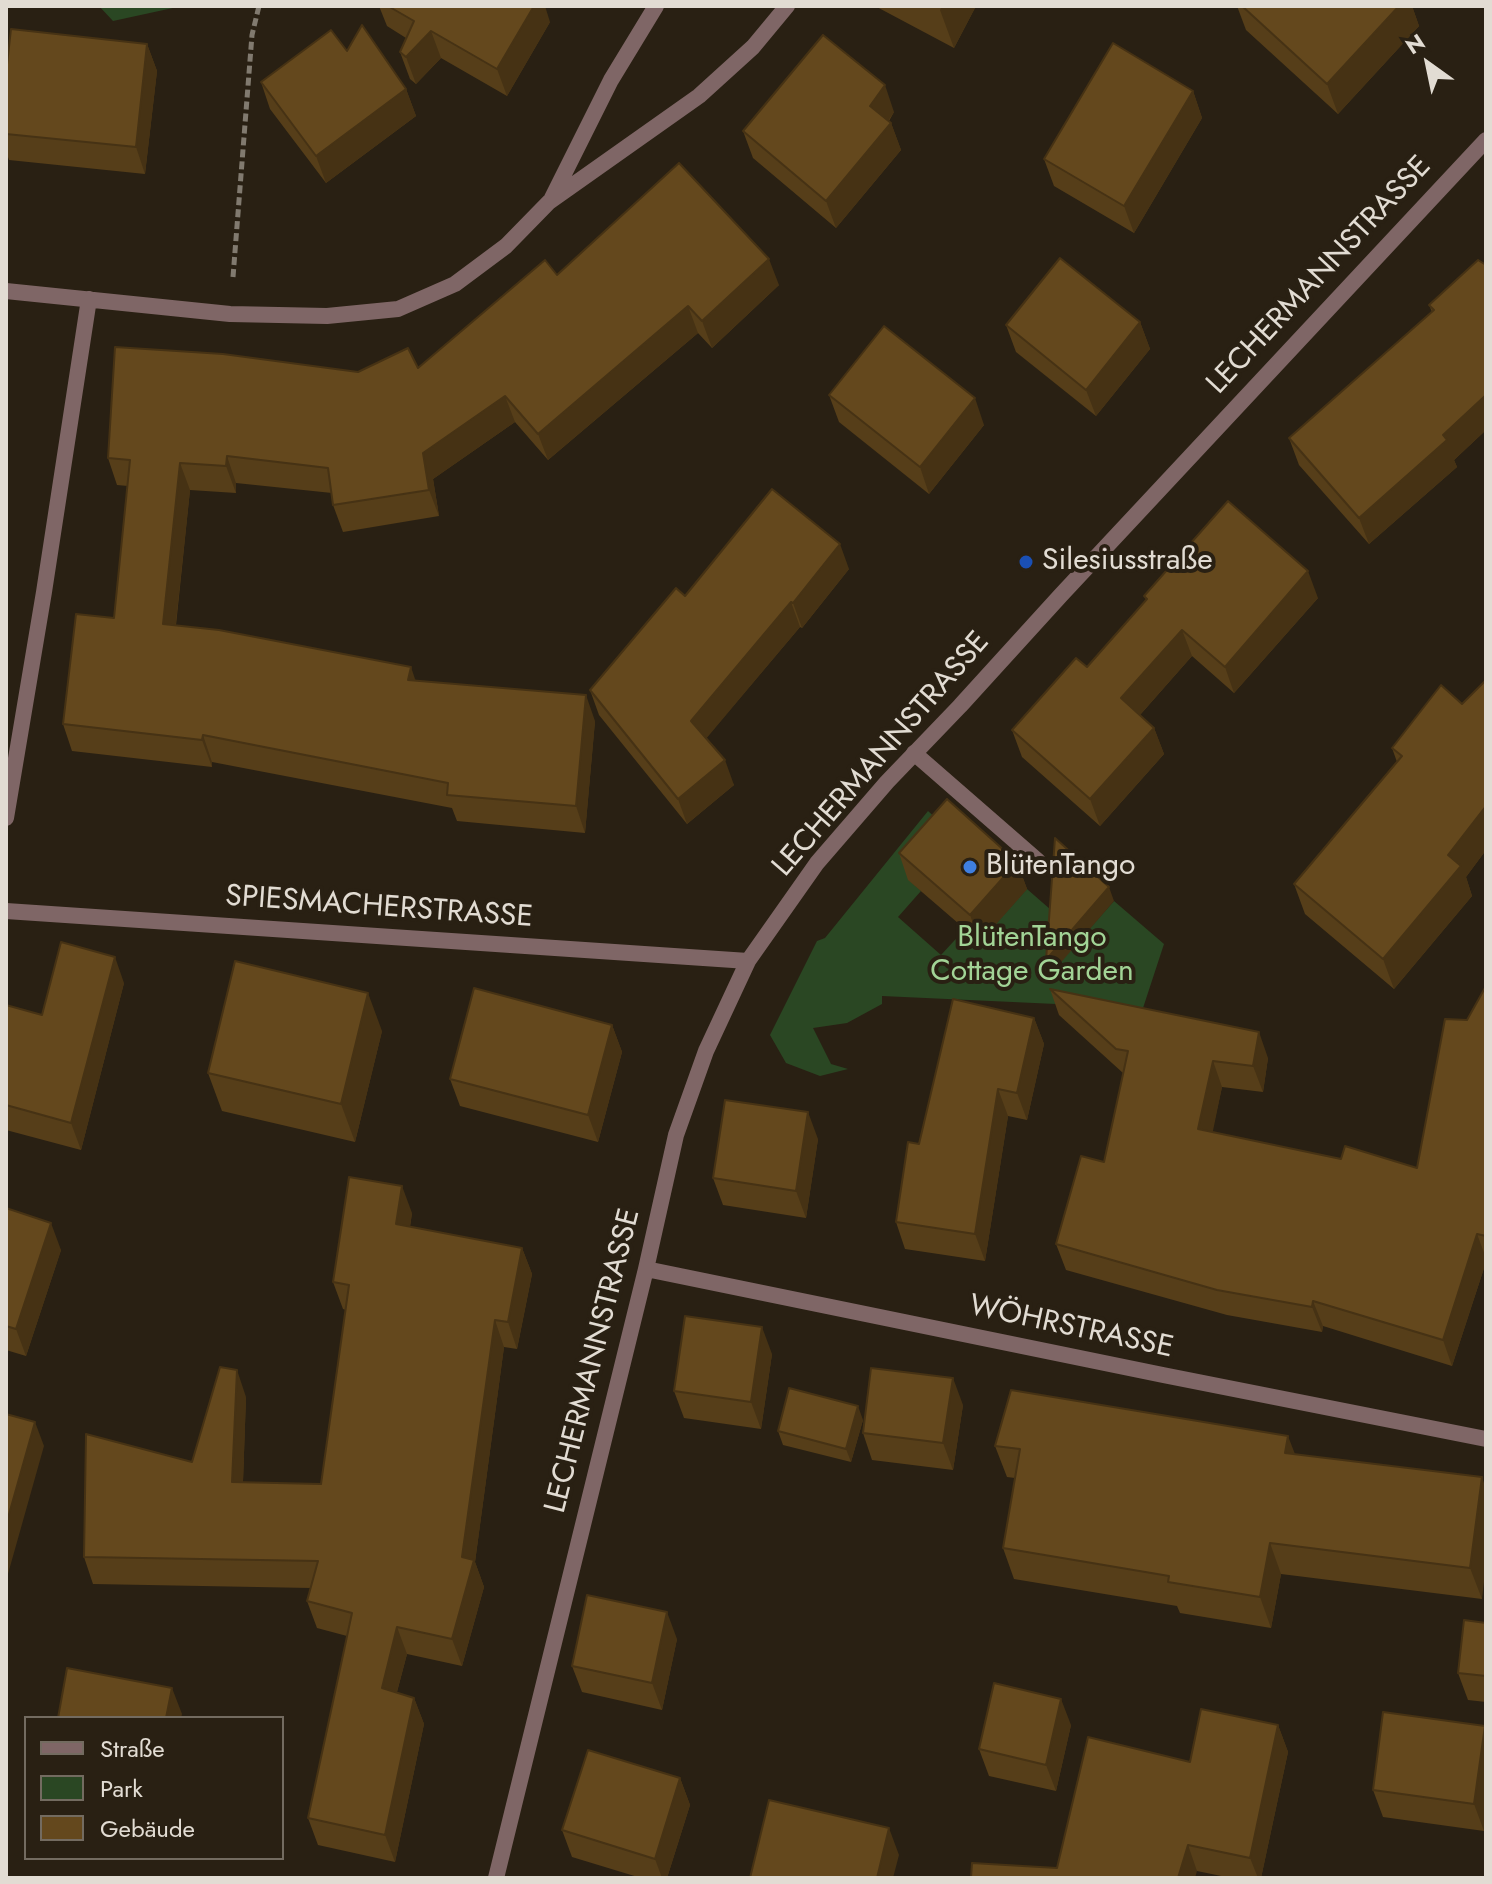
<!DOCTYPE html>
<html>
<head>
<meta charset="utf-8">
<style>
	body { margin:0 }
	#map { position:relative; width:1492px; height:1884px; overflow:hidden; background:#292013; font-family:Jost,sans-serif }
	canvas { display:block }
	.frame { position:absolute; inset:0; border:8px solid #e2dcd3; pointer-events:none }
	.legend { position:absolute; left:24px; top:1716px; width:260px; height:144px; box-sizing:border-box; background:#292013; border:2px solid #736b60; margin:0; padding:10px 14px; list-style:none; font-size:24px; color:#e2dcd3 }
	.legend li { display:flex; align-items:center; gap:16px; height:40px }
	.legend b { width:40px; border:2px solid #736b60 }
	.north { position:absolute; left:1388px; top:24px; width:80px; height:80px; -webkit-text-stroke:6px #292013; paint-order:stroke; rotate:327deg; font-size:22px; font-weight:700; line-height:32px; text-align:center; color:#e2dcd3 }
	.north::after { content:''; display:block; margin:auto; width:28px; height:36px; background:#e2dcd3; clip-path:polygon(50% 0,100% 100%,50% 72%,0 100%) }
</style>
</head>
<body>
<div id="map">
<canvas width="1492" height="1884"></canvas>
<div class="frame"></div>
<ul class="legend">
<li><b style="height:10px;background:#7f6666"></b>Straße</li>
<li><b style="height:22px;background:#2a4723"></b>Park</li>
<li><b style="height:22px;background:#64481d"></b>Gebäude</li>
</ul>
<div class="north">N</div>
</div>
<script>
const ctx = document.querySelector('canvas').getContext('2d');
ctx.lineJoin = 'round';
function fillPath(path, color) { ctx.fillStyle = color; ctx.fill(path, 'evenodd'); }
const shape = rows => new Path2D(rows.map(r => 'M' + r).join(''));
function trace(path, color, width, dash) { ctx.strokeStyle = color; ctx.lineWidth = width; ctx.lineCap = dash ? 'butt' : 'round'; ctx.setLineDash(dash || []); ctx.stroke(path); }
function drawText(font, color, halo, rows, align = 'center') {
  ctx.font = font + ' Jost,sans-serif'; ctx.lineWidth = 8; ctx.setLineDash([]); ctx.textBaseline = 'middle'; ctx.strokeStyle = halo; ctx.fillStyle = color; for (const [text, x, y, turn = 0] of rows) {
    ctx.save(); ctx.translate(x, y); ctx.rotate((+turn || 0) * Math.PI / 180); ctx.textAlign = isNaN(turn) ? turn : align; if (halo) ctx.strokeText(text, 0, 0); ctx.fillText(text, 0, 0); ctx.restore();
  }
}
const green = shape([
	[99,6,182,6,113,21],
	[928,811,951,832,909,880,921,891,898,917,941,955,965,929,980,942,1027,889,1082,937,1114,901,1164,944,1143,1008,882,996,882,1004,847,1023,813,1028,831,1064,848,1069,820,1076,786,1063,770,1035,817,941,825,938]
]);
const path = shape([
	[233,277,252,35,259,6]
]);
const lane = shape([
	[914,753,1038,861]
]);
const street = shape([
	[552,198,611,80,656,6],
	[6,291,230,314,327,316,398,309,455,284,506,246,549,202,699,96,753,47,787,6],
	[6,818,44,592,89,299],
	[6,911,748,961],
	[646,1269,1163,1375,1486,1439],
	[496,1878,646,1269,676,1135,706,1051,748,961,817,863,887,782,960,706,1061,595,1486,140]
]);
const wall = shape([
	[379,6,388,6,550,22,507,96,441,58,416,84,410,79,400,52,406,38,387,26],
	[875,6,976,6,954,48],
	[1237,6,1412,6,1419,26,1338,114,1246,30],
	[147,44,157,71,145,174,9,160,6,151,6,73],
	[347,51,406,89,416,116,326,183,270,109,261,82],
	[1193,91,1202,118,1134,233,1054,186,1044,159],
	[894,112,889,121,891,123,901,150,836,228,753,158,743,131],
	[1486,265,1486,430,1454,460,1457,467,1369,544,1299,465,1289,438,1432,312,1429,305],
	[557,275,779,285,712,348,698,333,548,460,515,422,433,479,439,516,343,532,333,505,332,493,236,483,236,493,190,490,176,625,595,721,585,833,457,821,452,808,212,762,212,767,72,751,63,724,114,618,128,486,117,485,108,458,358,372,418,368],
	[1140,322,1150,349,1096,416,1016,352,1006,325],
	[829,395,984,425,929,494,839,422],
	[849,569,802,628,800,627,706,738,734,785,687,824,599,715,590,690,685,596],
	[1144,596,1318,598,1234,693,1192,656,1140,715,1154,728,1164,754,1100,826,1022,757,1012,730,1087,667,1146,600],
	[1486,680,1486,850,1466,877,1472,896,1394,989,1305,914,1294,884,1397,762,1392,748,1462,704],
	[899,853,1017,862,1027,889,980,942,908,880],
	[124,983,81,1150,6,1130,6,1005,42,1015],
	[1486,986,1486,1262,1452,1366,1323,1326,1322,1332,1227,1315,1066,1270,1056,1244,1104,1162,1123,1073,1059,1015,1050,989,1268,1058,1263,1092,1222,1087,1212,1132,1341,1159,1417,1168,1467,1020],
	[1034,1018,1044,1044,1027,1120,1008,1116,985,1261,905,1249,896,1222],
	[612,1025,622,1052,598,1142,460,1106,450,1079],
	[382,1031,355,1142,222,1111,208,1073],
	[818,1139,806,1218,723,1205,713,1178],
	[6,1208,61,1250,26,1356,6,1350],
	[412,1213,410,1227,522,1248,532,1274,517,1349,504,1347,475,1562,484,1587,462,1666,407,1654,397,1692,414,1698,424,1724,395,1862,318,1845,308,1818,347,1636,317,1628,307,1601,311,1588,93,1584,84,1557,192,1462,246,1397,243,1482,321,1484,346,1310,343,1309,333,1282],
	[772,1354,761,1429,684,1418,674,1391],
	[963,1405,953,1470,872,1460,863,1433],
	[863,1420,851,1462,783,1445,778,1431],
	[995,1446,1295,1455,1482,1477,1482,1599,1281,1574,1271,1628,1180,1613,1177,1606,1014,1579,1003,1548,1015,1478,1007,1477],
	[1486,1623,1486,1702,1468,1700,1458,1673],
	[677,1639,662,1710,582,1692,572,1666],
	[1071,1725,1056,1791,989,1776,979,1749],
	[1278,1725,1288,1752,1261,1878,1231,1878,1197,1871,1057,1868,1190,1762],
	[1485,1726,1486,1729,1486,1816,1484,1831,1383,1817,1373,1790],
	[680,1778,690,1805,667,1878,641,1878,572,1857,562,1830]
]);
const shadedWall = shape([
	[534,6,545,6,550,22,507,96,497,69],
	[942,6,976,6,954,48,940,10],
	[1399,6,1412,6,1419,26,1338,114,1327,84],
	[431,31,441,58,416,84,406,57],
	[147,44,157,71,145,174,136,147],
	[885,85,894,112,880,133,870,106],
	[406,89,416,116,326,183,316,156],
	[1193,91,1202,118,1134,233,1124,206],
	[891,123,901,150,836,228,826,201],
	[769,259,779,285,712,348,702,321],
	[688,306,698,333,548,460,538,434],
	[1140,322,1150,349,1096,416,1086,390],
	[1486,395,1486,430,1454,460,1457,467,1369,544,1359,518,1443,435],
	[505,396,515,422,433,479,439,516,429,490,423,453],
	[975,398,984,425,929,494,920,467],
	[227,456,236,483,236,493,226,466],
	[180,463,190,490,173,650,163,624],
	[840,544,849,569,802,628,793,603],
	[1308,571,1318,598,1234,693,1225,667],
	[791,602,800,627,700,746,691,721],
	[1182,630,1192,656,1131,725,1121,698],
	[411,667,420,694,408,680],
	[586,695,595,721,585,833,576,806],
	[1154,728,1164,754,1100,826,1090,799],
	[203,735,212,762,212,767,202,740],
	[725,760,734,785,687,824,678,799],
	[1486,806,1486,850,1466,877,1472,896,1394,989,1383,959,1448,855],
	[1017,862,1027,889,980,942,970,915],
	[1109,887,1114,901,1051,974,1046,960],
	[115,957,124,983,81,1150,71,1123],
	[368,993,382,1031,355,1142,341,1104],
	[1034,1018,1044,1044,1027,1120,1017,1093],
	[612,1025,622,1052,598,1142,588,1115],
	[1259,1032,1268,1058,1263,1092,1253,1066],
	[1213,1061,1222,1087,1208,1155,1198,1129],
	[998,1089,1008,1116,985,1261,975,1234],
	[808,1112,818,1139,806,1218,796,1191],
	[402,1186,412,1213,406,1251,396,1224],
	[51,1223,61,1250,26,1356,16,1329],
	[1477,1234,1486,1258,1486,1262,1452,1366,1443,1340],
	[522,1248,532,1274,517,1349,508,1322],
	[1313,1301,1323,1326,1322,1332,1312,1307],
	[495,1320,504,1347,475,1562,484,1587,462,1666,452,1639,462,1557],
	[762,1327,772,1354,761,1429,751,1402],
	[237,1370,246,1397,242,1509,232,1482],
	[953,1378,963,1405,953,1470,943,1443],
	[858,1406,863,1420,851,1462,846,1449],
	[35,1422,44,1446,6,1581,6,1525],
	[1288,1436,1300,1467,1285,1453],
	[1482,1477,1486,1489,1486,1565,1482,1599,1470,1568],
	[1270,1543,1281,1574,1271,1628,1260,1597],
	[667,1612,677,1639,662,1710,652,1683],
	[397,1627,407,1654,391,1714,382,1688],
	[172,1688,182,1714,181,1718,166,1718],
	[414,1698,424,1724,395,1862,385,1835],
	[1061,1699,1071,1725,1056,1791,1046,1765],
	[1278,1725,1288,1752,1261,1878,1258,1878,1250,1858],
	[1485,1726,1486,1729,1486,1816,1484,1831,1474,1804],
	[680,1778,690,1805,667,1878,662,1878,655,1859],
	[889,1828,899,1855,893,1878,877,1878],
	[1188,1845,1197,1871,1195,1878,1178,1878]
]);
const building = shape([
	[388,6,534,6,497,69,431,31,406,57,400,52,414,21,388,6],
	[1242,6,1399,6,1327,84,1242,6],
	[362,25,406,89,316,156,261,82,331,30,347,51,362,25],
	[11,29,147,44,136,147,6,134,6,73,11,29],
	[823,35,885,85,870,106,891,123,826,201,743,131,823,35],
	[1113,43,1193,91,1124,206,1044,159,1113,43],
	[679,163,769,259,702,321,688,306,538,434,505,396,423,453,429,490,333,505,328,468,227,456,226,466,180,463,163,624,219,630,411,667,408,680,586,695,576,806,447,795,448,783,203,735,202,740,63,724,76,614,114,618,130,460,108,458,115,347,223,354,358,372,408,348,418,368,545,260,557,275,679,163],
	[1060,258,1140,322,1086,390,1006,325,1060,258],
	[1478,260,1486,265,1486,395,1443,435,1447,440,1359,518,1289,438,1434,310,1429,305,1478,260],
	[884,326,975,398,920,467,829,395,884,326],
	[772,489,840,544,793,603,791,602,691,721,725,760,678,799,590,690,676,588,685,596,772,489],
	[1228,501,1308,571,1225,667,1182,630,1121,698,1154,728,1090,799,1012,730,1076,658,1087,667,1147,599,1144,596,1228,501],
	[1486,680,1486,806,1448,855,1461,866,1383,959,1294,884,1402,756,1392,748,1441,685,1462,704,1486,680],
	[947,799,1017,862,970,915,899,853,947,799],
	[1055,838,1109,887,1046,960,1055,838],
	[61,942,115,957,71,1123,6,1105,6,1005,42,1015,61,942],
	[235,961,368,993,341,1104,208,1073,235,961],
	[1486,986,1486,1236,1477,1234,1443,1340,1313,1301,1312,1307,1217,1290,1056,1244,1081,1156,1104,1162,1128,1051,1116,1049,1050,989,1259,1032,1253,1066,1213,1061,1198,1129,1341,1159,1345,1146,1417,1168,1445,1019,1467,1020,1486,986],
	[474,988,612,1025,588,1115,450,1079,474,988],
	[953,999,1034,1018,1017,1093,998,1089,975,1234,896,1222,908,1142,919,1144,953,999],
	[725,1100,808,1112,796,1191,713,1178,725,1100],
	[349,1177,402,1186,396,1224,522,1248,508,1322,495,1320,462,1557,474,1560,452,1639,397,1627,382,1688,414,1698,385,1835,308,1818,352,1613,307,1601,318,1561,84,1557,86,1434,192,1462,220,1367,237,1370,232,1482,321,1484,349,1285,333,1282,349,1177],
	[6,1208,51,1223,16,1329,6,1326,6,1208],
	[685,1316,762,1327,751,1402,674,1391,685,1316],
	[871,1368,953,1378,943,1443,863,1433,871,1368],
	[789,1388,858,1406,846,1449,778,1431,789,1388],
	[1011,1390,1288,1436,1285,1453,1482,1477,1470,1568,1270,1543,1260,1597,1168,1582,1169,1576,1003,1548,1020,1449,995,1446,1011,1390],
	[6,1414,35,1422,6,1525,6,1414],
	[587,1595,667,1612,652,1683,572,1666,587,1595],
	[1464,1620,1486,1623,1486,1676,1458,1673,1464,1620],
	[67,1668,172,1688,166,1718,58,1718,67,1668],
	[994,1683,1061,1699,1046,1765,979,1749,994,1683],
	[1201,1709,1278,1725,1250,1858,1188,1845,1178,1878,971,1878,972,1863,1057,1868,1088,1737,1190,1762,1201,1709],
	[1383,1712,1485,1726,1474,1804,1373,1790,1383,1712],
	[588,1750,680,1778,655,1859,562,1830,588,1750],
	[769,1800,889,1828,877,1878,750,1878,769,1800]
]);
const markers = [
	[1026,562,8,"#1a4fb4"],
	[970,867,8,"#3f7fe0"]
];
const streetNames = [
	["LECHERMANNSTRASSE",1320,276,-47],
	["LECHERMANNSTRASSE",882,755,-49],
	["SPIESMACHERSTRASSE",379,908,4],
	["WÖHRSTRASSE",1071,1328,12],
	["LECHERMANNSTRASSE",594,1361,-76]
];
const poiNames = [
	["Silesiusstraße",1042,562],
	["BlütenTango",986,867]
];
const parkNames = [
	["BlütenTango",1032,939],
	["Cottage Garden",1032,973]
];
fillPath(green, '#2a4723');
trace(path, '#817a6f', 5, [8, 4]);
trace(lane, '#7f6666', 16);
trace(street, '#7f6666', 16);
fillPath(wall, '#563e19');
fillPath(shadedWall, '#463214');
fillPath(building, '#64481d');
trace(building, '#463214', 2);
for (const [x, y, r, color] of markers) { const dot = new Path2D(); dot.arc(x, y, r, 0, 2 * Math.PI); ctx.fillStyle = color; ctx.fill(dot); trace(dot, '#292013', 3); }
drawText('30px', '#e2dcd3', '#292013', streetNames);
drawText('30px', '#e2dcd3', '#292013', poiNames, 'left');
drawText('30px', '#a2d496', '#292013', parkNames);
</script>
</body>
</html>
